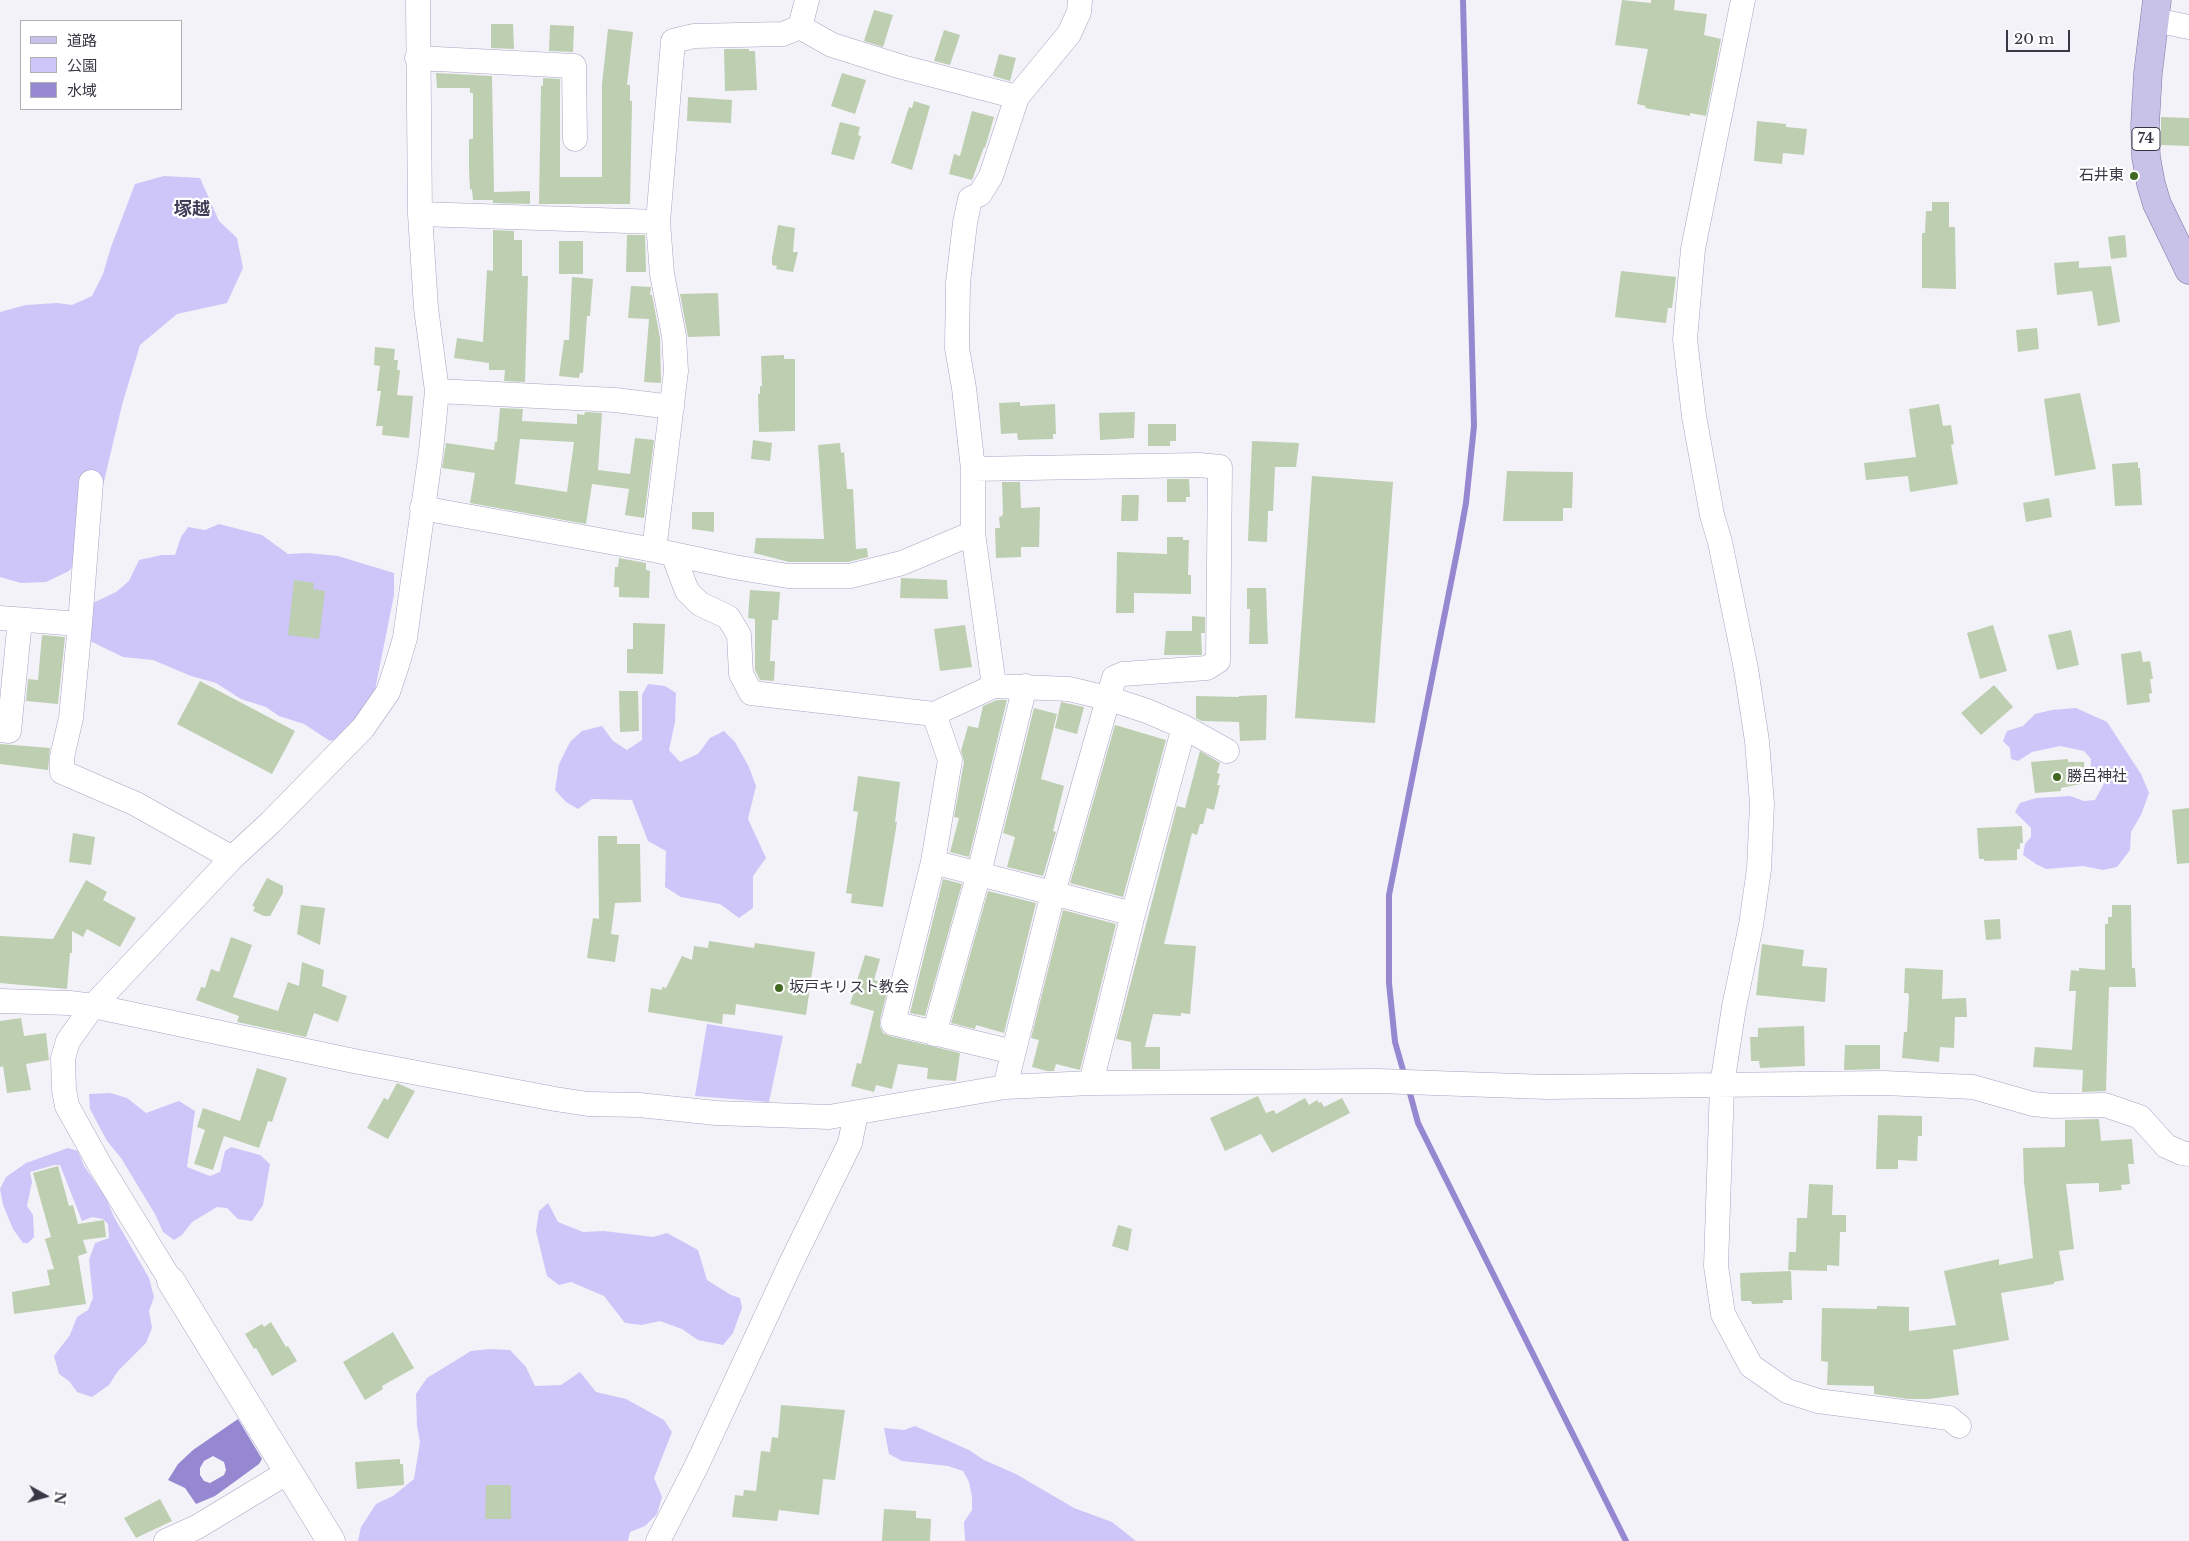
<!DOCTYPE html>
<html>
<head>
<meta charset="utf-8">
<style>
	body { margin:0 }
	#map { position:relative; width:2189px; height:1541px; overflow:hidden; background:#f3f2f9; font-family:"Libre Baskerville","Noto Sans JP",serif }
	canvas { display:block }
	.legend { position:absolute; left:20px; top:20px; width:162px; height:90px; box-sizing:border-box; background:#fff; border:1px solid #b0afb4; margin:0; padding:6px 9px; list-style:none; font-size:15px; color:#393744 }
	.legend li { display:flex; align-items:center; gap:10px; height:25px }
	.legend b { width:25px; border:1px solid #b0afb4 }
	.north { position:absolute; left:20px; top:1471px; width:50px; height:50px; -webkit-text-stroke:4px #fff; paint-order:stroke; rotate:97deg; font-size:14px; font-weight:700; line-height:20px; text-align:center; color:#393744 }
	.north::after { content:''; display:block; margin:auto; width:18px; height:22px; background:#393744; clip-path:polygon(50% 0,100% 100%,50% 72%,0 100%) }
	.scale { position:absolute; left:2006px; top:30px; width:64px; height:22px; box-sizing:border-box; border:2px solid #393744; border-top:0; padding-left:6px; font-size:15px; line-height:18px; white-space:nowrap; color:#393744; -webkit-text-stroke:4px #fff; paint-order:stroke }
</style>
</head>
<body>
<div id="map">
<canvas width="2189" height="1541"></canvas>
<ul class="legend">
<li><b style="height:6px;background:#c8c1e8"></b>道路</li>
<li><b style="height:14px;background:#cec5f8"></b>公園</li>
<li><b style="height:14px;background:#9687d1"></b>水域</li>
</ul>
<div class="north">N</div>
<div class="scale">20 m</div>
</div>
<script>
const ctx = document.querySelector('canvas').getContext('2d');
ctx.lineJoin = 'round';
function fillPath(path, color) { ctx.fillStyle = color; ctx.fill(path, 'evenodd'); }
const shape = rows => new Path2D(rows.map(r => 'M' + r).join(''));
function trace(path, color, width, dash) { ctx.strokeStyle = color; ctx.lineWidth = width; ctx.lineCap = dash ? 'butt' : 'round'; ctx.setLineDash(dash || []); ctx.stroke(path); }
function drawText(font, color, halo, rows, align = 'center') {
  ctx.font = font + ' "Libre Baskerville","Noto Sans JP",serif'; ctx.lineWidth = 4.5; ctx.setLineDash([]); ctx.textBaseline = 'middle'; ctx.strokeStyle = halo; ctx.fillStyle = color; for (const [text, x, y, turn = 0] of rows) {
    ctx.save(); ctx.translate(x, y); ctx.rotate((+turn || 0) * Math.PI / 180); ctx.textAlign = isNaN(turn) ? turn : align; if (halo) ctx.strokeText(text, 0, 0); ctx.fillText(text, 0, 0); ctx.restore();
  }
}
const green = shape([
	[164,176,200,178,219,221,237,238,243,268,227,303,177,314,140,345,122,405,88,549,69,571,46,582,21,583,0,577,0,312,26,305,57,303,72,305,92,296,103,274,111,247,135,184],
	[219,524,262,535,288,554,308,553,338,556,394,573,394,595,375,690,356,720,337,739,330,741,304,724,279,716,266,707,241,699,216,683,191,676,153,660,123,657,90,641,93,603,116,592,129,581,139,560,162,555,175,555,181,537,188,527,205,530],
	[648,684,665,686,676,693,675,722,669,750,680,762,698,754,710,738,724,731,735,742,749,767,756,786,748,819,766,858,753,876,753,908,739,918,720,904,681,897,665,887,666,851,648,841,632,800,592,799,578,809,566,802,555,790,559,764,570,742,582,731,602,726,613,741,627,750,642,740,642,695],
	[2076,708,2107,722,2141,774,2149,793,2141,815,2131,832,2130,850,2117,867,2103,870,2083,866,2046,869,2036,864,2023,855,2025,844,2031,837,2031,828,2015,812,2020,803,2036,798,2070,796,2084,801,2095,800,2106,780,2098,778,2090,781,2091,759,2084,751,2060,746,2032,752,2018,761,2011,759,2010,748,2003,741,2007,731,2023,726,2035,714,2052,710],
	[707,1024,783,1036,769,1102,695,1096],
	[110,1093,127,1098,146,1113,179,1101,195,1111,187,1167,210,1176,220,1172,225,1151,231,1147,260,1155,270,1164,263,1205,252,1221,238,1219,227,1208,217,1207,192,1222,182,1235,174,1240,163,1232,155,1214,121,1158,107,1141,90,1109,89,1094],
	[68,1148,78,1151,84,1166,106,1198,114,1217,149,1278,154,1297,149,1311,152,1328,146,1343,118,1371,109,1385,92,1397,77,1392,69,1381,59,1374,54,1356,70,1335,77,1317,88,1310,93,1298,89,1260,95,1243,109,1238,108,1224,103,1219,92,1217,82,1221,60,1165,54,1165,30,1172,32,1182,27,1206,33,1215,34,1237,28,1243,23,1243,13,1229,3,1205,0,1189,6,1177,26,1163],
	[548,1203,558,1222,583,1232,604,1231,653,1237,667,1233,698,1250,707,1280,731,1295,740,1298,742,1308,733,1333,723,1345,698,1340,682,1329,660,1321,642,1325,625,1323,604,1296,571,1282,559,1285,547,1276,536,1231,539,1211],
	[490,1349,510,1350,526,1367,535,1386,561,1385,580,1372,596,1392,626,1399,664,1420,672,1432,654,1478,662,1497,657,1514,645,1526,630,1532,628,1541,358,1541,361,1527,376,1504,393,1496,414,1479,420,1442,417,1426,416,1394,427,1378,471,1351],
	[915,1426,969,1450,984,1460,1016,1474,1074,1508,1112,1522,1136,1541,965,1541,964,1522,972,1510,972,1497,969,1482,963,1471,948,1466,902,1461,889,1454,884,1428,904,1430]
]);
const water = shape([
	[238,1419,262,1459,259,1464,215,1496,196,1504,185,1488,168,1480,178,1464,193,1450],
	[213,1456,224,1462,226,1470,224,1475,210,1483,204,1481,200,1475,200,1468,204,1461]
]);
const stream = shape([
	[1405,1077,1395,1042,1389,983,1389,895,1458,547,1466,503,1474,426,1463,0],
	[1408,1086,1418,1123,1626,1541]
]);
const building = shape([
	[1622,0,1651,3,1651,0,1675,0,1674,10,1707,14,1704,35,1721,39,1706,116,1690,113,1690,116,1645,108,1646,106,1637,104,1648,49,1615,45],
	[874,10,893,15,883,47,864,41],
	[491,24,513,24,514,49,491,48],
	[550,25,574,26,573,52,549,51],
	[608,29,633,32,627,85,630,85,630,101,632,101,630,204,539,204,541,86,543,86,543,78,560,79,560,177,602,177,602,84],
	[944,30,960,35,950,65,934,61],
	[724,49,749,49,749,51,755,51,757,90,725,91],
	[999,54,1016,58,1010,81,993,76],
	[436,73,492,76,494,192,530,191,530,204,493,203,493,200,473,200,472,189,470,190,469,170,469,139,473,139,473,93,470,93,470,88,437,88],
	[842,73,866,80,855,114,831,106],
	[688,97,732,100,731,123,687,121],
	[914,101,930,106,912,170,891,163,909,107,912,108],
	[972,111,994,117,985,148,984,147,972,180,949,174,954,154,960,156],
	[2161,117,2189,118,2189,146,2161,145],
	[1757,121,1786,124,1786,127,1807,129,1804,155,1783,153,1782,164,1754,161],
	[840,122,860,127,858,135,861,136,854,160,831,154],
	[1932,202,1949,202,1949,227,1955,227,1956,289,1922,288,1922,233,1925,233,1926,211,1932,211],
	[778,225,795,228,793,252,798,252,793,272,776,269,777,266,772,265,772,258],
	[493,230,514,231,514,240,522,240,522,276,528,276,525,382,504,381,505,370,489,370,489,363,454,358,457,338,483,342,487,270,493,271],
	[627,235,645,235,646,272,626,272],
	[2125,235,2127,257,2111,259,2108,237],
	[559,241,583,241,583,274,559,274],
	[2079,261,2079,268,2111,266,2120,322,2098,326,2092,291,2057,295,2054,263],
	[1621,271,1676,277,1672,308,1668,308,1666,323,1615,317],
	[572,277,593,279,590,316,587,316,583,373,580,373,579,378,559,376,564,340,569,340],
	[631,286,651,287,650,295,652,295,660,338,661,383,644,382,649,319,628,318],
	[718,293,720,336,688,337,680,294],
	[2037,328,2039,349,2018,352,2016,330],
	[375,347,395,349,394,360,398,360,397,370,400,370,397,395,413,396,409,438,382,435,383,426,376,426,381,391,377,391,380,366,374,365],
	[784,355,784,359,795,359,795,431,759,432,758,394,760,394,760,386,762,386,761,356],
	[2080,393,2096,469,2055,476,2044,399],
	[1020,402,1020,406,1055,404,1056,434,1053,434,1053,439,1018,440,1017,433,1001,434,999,403],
	[1939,404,1943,426,1951,425,1954,444,1951,445,1958,484,1910,492,1908,476,1866,480,1864,463,1916,457,1909,409],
	[500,408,523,409,522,421,577,424,577,414,584,415,585,412,602,413,598,470,630,474,635,438,654,440,644,518,625,515,629,489,592,484,586,524,470,503,475,473,442,468,446,443,494,450,495,442,497,442],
	[520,439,574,442,567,492,515,484],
	[1135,412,1134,438,1100,440,1099,413],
	[1148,424,1176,424,1176,441,1170,441,1170,446,1148,446],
	[753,440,772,443,770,461,751,459],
	[1252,441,1299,443,1296,467,1275,467,1273,511,1268,511,1267,542,1248,541],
	[840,443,841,453,844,452,847,489,853,489,856,549,867,548,868,557,848,562,789,562,754,553,756,538,824,539,818,445],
	[2138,462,2138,468,2140,468,2142,505,2115,506,2112,464],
	[1507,471,1573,472,1572,508,1563,508,1563,521,1503,521],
	[1312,476,1393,482,1375,723,1295,718],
	[1167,479,1189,479,1190,497,1186,497,1186,502,1167,502],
	[1002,482,1020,482,1021,508,1040,507,1039,547,1021,547,1021,557,996,558,995,528,1000,528,999,517,1002,516,1003,513],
	[1122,495,1139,495,1138,521,1121,521],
	[2049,498,2052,517,2026,522,2023,503],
	[692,512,714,512,714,532,692,529],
	[1167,537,1183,537,1183,540,1189,540,1188,575,1191,575,1191,594,1134,593,1134,613,1116,613,1117,552,1167,554],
	[619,558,646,563,646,570,650,571,649,598,619,597,619,587,614,587,615,567,618,567],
	[901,578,947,580,948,599,900,598],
	[294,580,314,583,313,589,325,591,319,639,288,635],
	[1247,588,1266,588,1268,644,1249,644,1250,609,1247,609],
	[750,590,780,592,778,620,772,620,770,661,775,661,774,681,760,680,755,670,755,619,748,618],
	[1192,616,1205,617,1205,633,1201,633,1202,655,1164,655,1166,631,1192,631],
	[633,623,665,624,663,674,627,673,627,649,633,649],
	[965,625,972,667,940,671,934,629],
	[1993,625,2007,671,1980,679,1967,633],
	[2071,630,2079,665,2057,670,2048,635],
	[42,635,65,637,58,704,26,701,28,679,38,680],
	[2141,651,2143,662,2150,661,2153,679,2150,679,2152,693,2149,694,2150,702,2127,705,2121,654],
	[200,681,295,731,272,774,177,724],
	[1994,685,2013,707,1981,735,1961,713],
	[619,691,638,691,639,731,620,732],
	[1267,695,1266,740,1240,741,1239,722,1202,721,1196,718,1196,696,1239,697,1239,696],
	[997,700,1007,700,969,857,950,852,959,818,954,817,964,762,961,751,968,726,978,728,983,706],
	[1061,702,1084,707,1077,734,1055,728],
	[1034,708,1057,714,1041,779,1064,786,1053,831,1056,832,1043,876,1007,867,1015,837,1003,833],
	[1115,725,1166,740,1123,897,1070,883],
	[0,744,50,748,48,770,0,764],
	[1200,751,1220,763,1217,773,1220,774,1217,785,1220,785,1214,810,1207,808,1203,824,1200,824,1197,835,1192,833,1164,944,1196,946,1190,1014,1181,1013,1181,1016,1153,1014,1145,1047,1160,1047,1160,1069,1132,1069,1131,1042,1116,1039,1177,806,1185,808],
	[2068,759,2068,762,2084,762,2086,783,2061,788,2061,791,2035,793,2031,762],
	[858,776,900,782,895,822,897,822,883,907,851,903,852,894,846,893,858,812,853,811],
	[2189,808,2189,863,2177,864,2172,810],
	[2022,826,2023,843,2020,843,2020,849,2017,849,2017,860,1984,861,1984,859,1979,859,1977,828],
	[73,833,95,837,91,865,69,862],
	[598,836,617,836,617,844,640,844,641,902,615,903,611,934,619,935,615,962,587,958,593,918,599,919],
	[267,878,283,886,283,893,270,916,264,916,253,911,255,907,252,906],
	[943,879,962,884,925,1016,910,1013],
	[86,880,107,892,103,900,136,918,120,947,87,929,83,937,72,931,72,953,70,953,67,989,0,983,0,936,53,939],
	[988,891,1036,903,1004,1033,976,1025,975,1029,951,1023],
	[301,905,325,908,320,945,297,934],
	[2112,905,2131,905,2132,968,2135,968,2136,987,2109,987,2106,1091,2082,1092,2083,1070,2033,1067,2035,1047,2072,1050,2076,991,2069,991,2071,970,2079,971,2079,968,2105,970,2105,924,2108,924,2108,917,2112,917],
	[1063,910,1116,924,1080,1070,1056,1064,1054,1071,1047,1071,1032,1067,1039,1040,1031,1038],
	[2000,919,2001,939,1986,940,1984,920],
	[231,937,252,945,233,997,278,1011,288,982,299,986,302,962,324,970,322,986,347,996,338,1022,314,1013,306,1037,237,1022,239,1016,196,1000,201,987,205,988,211,969,219,972],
	[709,941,754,948,755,943,815,952,806,1015,736,1004,735,1015,723,1014,722,1024,648,1012,651,988,662,990,662,987,666,988,682,956,692,960,694,946,708,948],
	[1762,944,1804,950,1802,966,1827,968,1825,1002,1756,995],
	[865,955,880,959,874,980,889,984,880,1020,880,1026,883,1033,890,1036,960,1053,956,1081,927,1079,928,1068,898,1064,892,1089,876,1085,874,1092,851,1086,857,1063,861,1064,874,1011,850,1004],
	[1905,968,1943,970,1942,999,1966,998,1967,1017,1955,1017,1954,1048,1940,1047,1939,1062,1902,1058,1904,1032,1907,1032,1909,996,1908,993,1904,993],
	[21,1018,24,1036,46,1033,49,1060,26,1064,31,1090,7,1093,3,1066,0,1067,0,1021],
	[1804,1026,1805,1066,1760,1068,1759,1061,1751,1061,1750,1037,1758,1037,1758,1028],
	[1845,1045,1880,1045,1880,1069,1844,1070],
	[257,1068,287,1078,272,1122,268,1121,259,1148,224,1136,213,1170,194,1164,205,1130,197,1127,203,1108,240,1121],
	[397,1083,415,1091,388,1139,367,1128,384,1098,388,1100],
	[1258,1096,1266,1113,1274,1110,1276,1114,1305,1098,1309,1105,1317,1100,1319,1103,1321,1102,1324,1107,1342,1098,1350,1113,1272,1153,1261,1134,1225,1151,1210,1118],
	[1878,1115,1922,1116,1922,1136,1918,1136,1917,1161,1898,1160,1898,1169,1876,1169],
	[2099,1119,2101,1141,2132,1139,2134,1164,2128,1164,2130,1184,2121,1185,2122,1190,2099,1192,2099,1183,2066,1184,2074,1249,2059,1251,2064,1280,2054,1282,2054,1284,2001,1293,2009,1340,1953,1350,1959,1395,1928,1399,1908,1399,1874,1394,1874,1386,1827,1385,1828,1362,1821,1361,1822,1308,1877,1309,1877,1306,1909,1307,1909,1331,1956,1325,1944,1271,1999,1259,1999,1265,2033,1258,2024,1182,2023,1148,2065,1147,2065,1120],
	[58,1166,69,1206,73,1205,78,1224,104,1220,106,1237,83,1240,87,1253,78,1256,86,1304,14,1314,12,1292,50,1285,47,1270,54,1269,45,1239,51,1237,33,1173],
	[1809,1184,1833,1185,1832,1215,1846,1215,1846,1232,1840,1232,1839,1266,1827,1265,1827,1271,1788,1270,1789,1252,1796,1252,1797,1218,1807,1218],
	[1118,1225,1132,1229,1128,1251,1112,1246],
	[1791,1271,1792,1300,1783,1300,1783,1303,1752,1304,1751,1301,1741,1301,1740,1273],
	[271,1322,286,1347,288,1346,297,1361,272,1376,256,1348,254,1349,245,1334,262,1324,264,1327],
	[393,1332,414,1368,382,1386,383,1389,365,1400,343,1362],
	[781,1405,845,1410,835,1480,823,1479,819,1515,779,1510,777,1521,732,1517,735,1495,743,1496,744,1490,756,1491,761,1451,770,1452,772,1437,778,1438],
	[400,1459,400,1464,403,1464,404,1485,357,1489,355,1462],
	[486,1485,511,1485,511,1519,485,1519],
	[160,1499,172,1521,136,1538,124,1518],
	[884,1509,916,1511,916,1518,931,1519,930,1541,882,1541]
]);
const minor = shape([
	[1743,0,1693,249,1685,339,1694,416,1712,515,1720,542,1746,669,1757,741,1762,804,1759,869,1751,925,1734,1007,1722,1085,1716,1266,1723,1314,1751,1366,1787,1391,1818,1401,1949,1418,1959,1426],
	[2154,20,2189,27],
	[800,27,807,0],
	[417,58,574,66,575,139],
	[420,214,658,222],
	[437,391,615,400,672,407],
	[973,469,1199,465,1220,467,1218,661,1207,668,1123,674,1114,678,1053,893,1005,1087],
	[422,508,654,550,734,567,788,576,850,576,902,563,973,533],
	[654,550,676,371,674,336,662,274,658,222,673,41,694,36,783,34,800,27,832,45,902,67,1017,97],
	[673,554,687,591,700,604,728,617,739,635,741,674,751,693,934,714,994,686,1069,689,1107,698,1147,711,1184,727,1227,751],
	[0,618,80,624,91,482],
	[80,624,71,718,62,757,62,772,136,804,232,858],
	[994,686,973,533,973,469,964,388,957,348,958,283,965,223,970,199,980,194,991,176,1017,97,1069,34,1079,12,1080,0],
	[934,714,950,760,933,862,893,1023,1013,1052],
	[0,730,9,731,20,620],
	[933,862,1133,914],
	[0,1001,70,1003,93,1006,354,1061,555,1099,588,1104,639,1105,716,1113,829,1117,1005,1087,1091,1083,1378,1081,1547,1087,1884,1083,1973,1087,2033,1104,2053,1106,2105,1105,2140,1117,2166,1146,2182,1153,2189,1154],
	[934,1034,979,873,1025,686],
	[1091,1083,1133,914,1184,727],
	[171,1281,101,1167,67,1106,64,1090,63,1058,68,1041,93,1006,232,858,271,822,363,728,388,692,397,665,405,638,431,451,437,391,426,308,420,214,418,0],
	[166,1541,197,1527,288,1472],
	[658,1541,696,1467,790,1265,850,1143,856,1113]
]);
const tertiary = shape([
	[171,1281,331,1541]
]);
const primary = shape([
	[2157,0,2148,73,2145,125,2146,157,2151,184,2157,204,2189,270]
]);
const markers = [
	[2134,176,5,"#426721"],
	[2057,777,5,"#426721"],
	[779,988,5,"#426721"]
];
const shields = [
	[2146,139,28]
];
const shieldNames = [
	["74",2146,139]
];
const poiNames = [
	["石井東",2124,176,"right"],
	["勝呂神社",2067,777],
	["坂戸キリスト教会",789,988]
];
const quarterNames = [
	["塚越",192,210]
];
fillPath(green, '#cec5f8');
fillPath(water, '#9687d1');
trace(stream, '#9687d1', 6);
fillPath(building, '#bdcfb0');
trace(minor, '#a9a4c4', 25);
trace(tertiary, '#a9a4c4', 29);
trace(primary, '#7f75a5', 29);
trace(minor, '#fff', 24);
trace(tertiary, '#fff', 28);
trace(primary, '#c8c1e8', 28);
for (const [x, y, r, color] of markers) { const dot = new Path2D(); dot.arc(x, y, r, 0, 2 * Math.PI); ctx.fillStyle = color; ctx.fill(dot); trace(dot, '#fff', 2); }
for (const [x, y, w] of shields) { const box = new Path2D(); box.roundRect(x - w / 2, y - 11.5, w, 23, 4); ctx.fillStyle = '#fff'; ctx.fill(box); trace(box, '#393744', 1); }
drawText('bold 14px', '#393744', null, shieldNames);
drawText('15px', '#393744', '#fff', poiNames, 'left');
drawText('bold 18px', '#413c57', '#fff', quarterNames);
</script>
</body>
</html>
